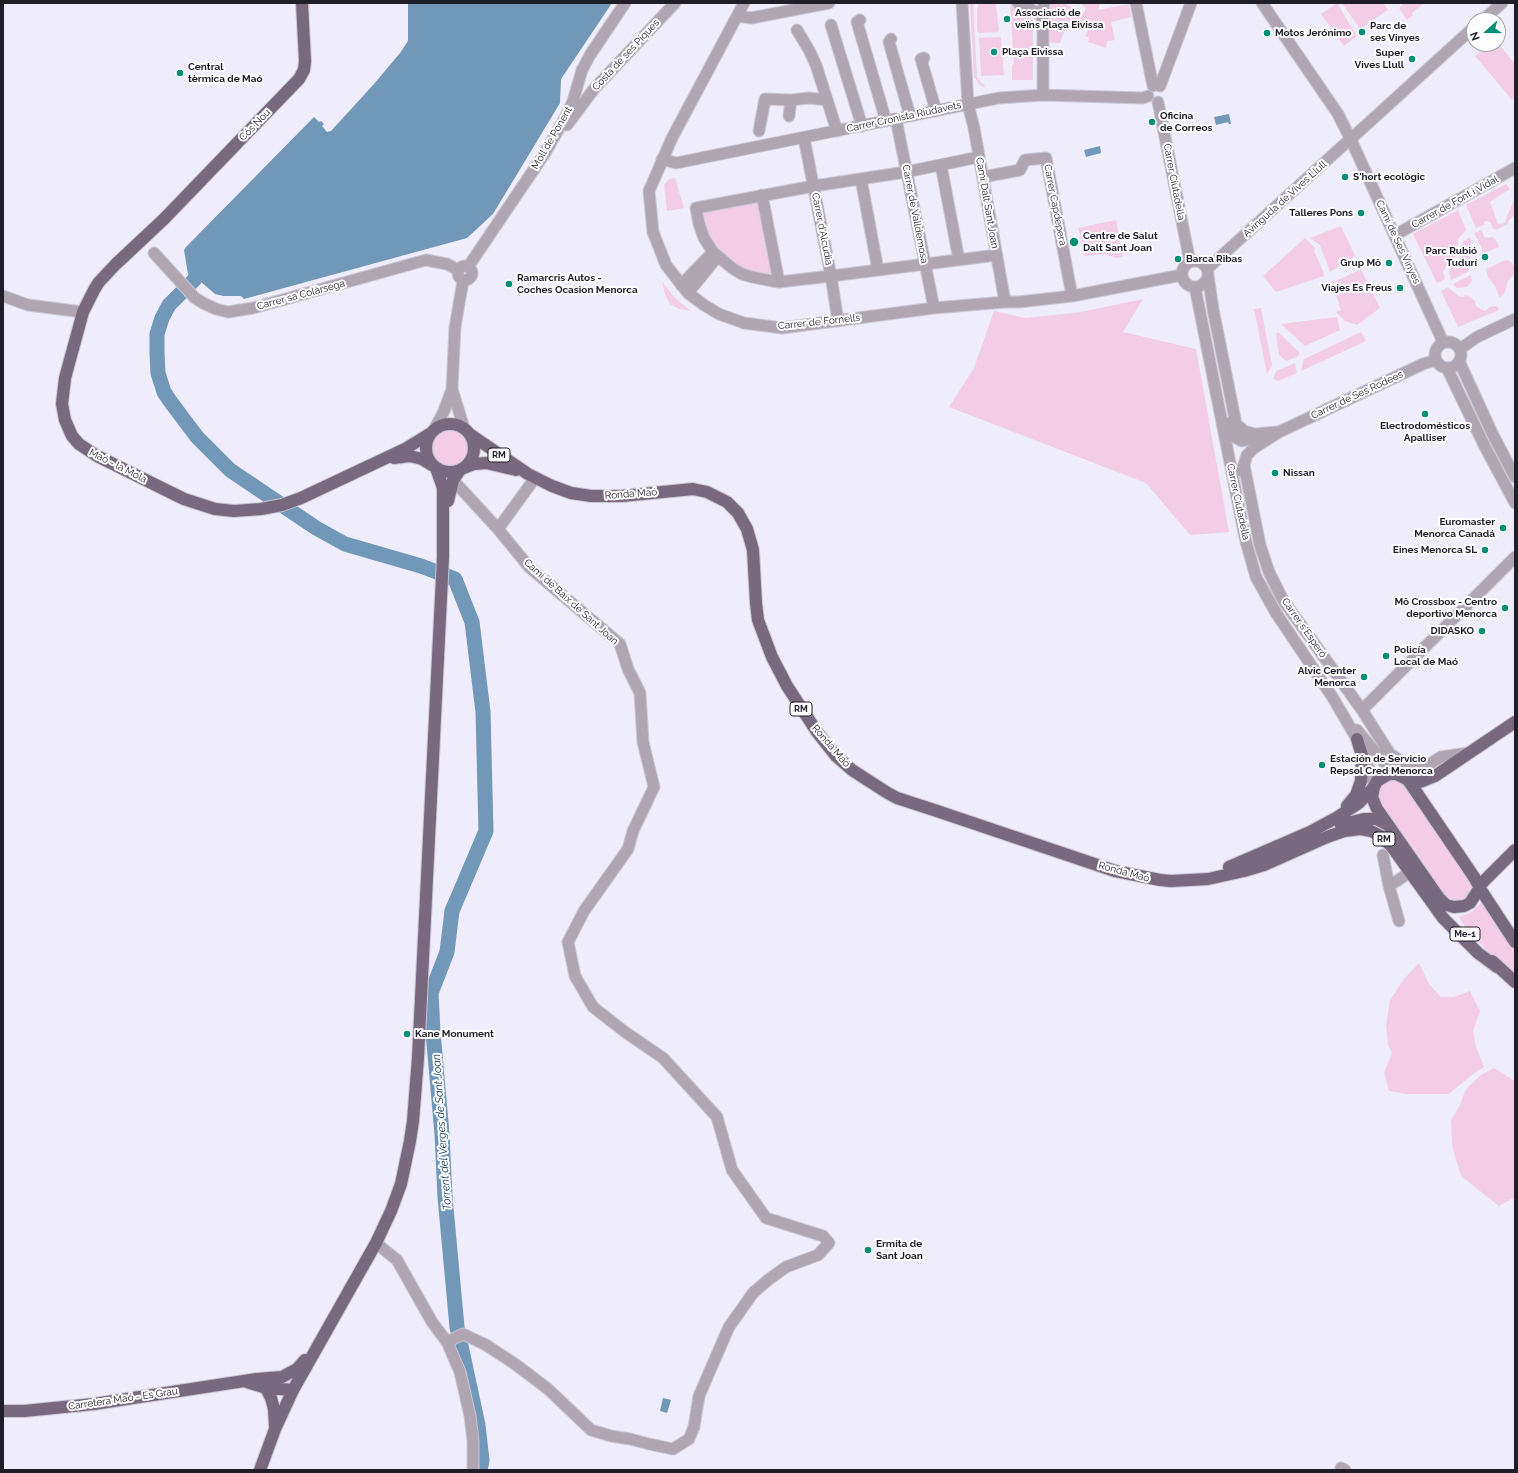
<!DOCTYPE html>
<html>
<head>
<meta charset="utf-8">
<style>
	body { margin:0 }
	#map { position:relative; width:1518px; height:1473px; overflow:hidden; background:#efedfb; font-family:Raleway,sans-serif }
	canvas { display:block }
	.frame { position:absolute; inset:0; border:4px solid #201e29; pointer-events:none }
	.north { position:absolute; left:1466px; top:12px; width:40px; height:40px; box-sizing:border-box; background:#fdfdfd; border:1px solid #a5a4a8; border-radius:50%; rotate:249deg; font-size:11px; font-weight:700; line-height:16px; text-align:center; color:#201e29 }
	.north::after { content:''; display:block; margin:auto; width:14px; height:18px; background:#018e78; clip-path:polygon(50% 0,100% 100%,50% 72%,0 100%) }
</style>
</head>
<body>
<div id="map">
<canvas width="1518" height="1473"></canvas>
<div class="frame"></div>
<div class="north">N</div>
</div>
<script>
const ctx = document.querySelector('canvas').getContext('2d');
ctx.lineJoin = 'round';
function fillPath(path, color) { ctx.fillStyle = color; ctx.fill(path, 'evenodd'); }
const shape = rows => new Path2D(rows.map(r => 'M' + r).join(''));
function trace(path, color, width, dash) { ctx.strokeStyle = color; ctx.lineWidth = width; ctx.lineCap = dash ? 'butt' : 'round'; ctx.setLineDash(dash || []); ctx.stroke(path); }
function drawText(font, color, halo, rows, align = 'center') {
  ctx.font = font + ' Raleway,sans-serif'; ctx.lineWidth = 4; ctx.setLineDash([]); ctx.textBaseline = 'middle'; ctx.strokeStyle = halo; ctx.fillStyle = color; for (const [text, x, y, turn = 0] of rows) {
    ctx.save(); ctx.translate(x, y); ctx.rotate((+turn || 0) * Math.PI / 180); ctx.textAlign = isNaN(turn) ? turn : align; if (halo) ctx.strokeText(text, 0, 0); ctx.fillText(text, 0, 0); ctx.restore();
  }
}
const green = shape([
	[970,3,973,3,977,77,981,83,985,85,984,87,980,85,974,77],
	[979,3,995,3,996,5,999,31,997,32,979,33,977,31,977,10],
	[1010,3,1033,15,1033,80,1012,80,1012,65,1014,64],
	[1049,3,1064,3,1083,14,1086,8,1082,5,1083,3,1100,3,1098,10,1129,4,1131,17,1111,22,1115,40,1107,41,1106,48,1088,42,1089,37,1085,37,1090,25,1080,27,1079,29,1067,25,1060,43,1055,43,1048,42],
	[1337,3,1357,36,1344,46,1321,14],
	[1342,3,1383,3,1388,10,1360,29],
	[1404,3,1424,3,1412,13,1413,15,1407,20,1399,8],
	[1001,37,1004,75,981,76,979,38],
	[1498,43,1515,64,1515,98,1512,100,1475,56,1490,44],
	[675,178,684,208,667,211,664,185,669,179],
	[1506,184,1510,189,1490,202,1498,224,1505,223,1507,216,1515,198,1515,215,1509,220,1508,224,1496,230,1493,228,1491,223,1488,221,1484,222,1484,225,1476,228,1466,205],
	[760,200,776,279,746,272,713,247,700,211],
	[1458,210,1466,230,1458,239,1457,255,1446,266,1443,272,1445,279,1437,283,1413,234],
	[1116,220,1123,257,1117,258,1104,254,1085,256,1078,228],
	[1341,226,1355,256,1330,272,1320,245,1310,238],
	[1482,230,1484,237,1488,238,1492,237,1496,240,1499,247,1482,254,1482,248,1474,233],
	[1469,237,1472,242,1468,252,1471,261,1468,272,1451,280,1449,272,1453,266,1460,261,1464,251,1462,243],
	[1305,238,1315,248,1314,251,1323,271,1324,276,1276,292,1263,276],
	[1506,260,1510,261,1514,266,1515,273,1508,281,1505,292,1500,298,1495,286,1488,277,1486,269],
	[1361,269,1380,308,1357,325,1345,321,1336,312,1341,310,1332,283],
	[1471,275,1472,281,1467,287,1457,288,1453,284],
	[662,282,675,298,691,311,679,309,670,304,666,297],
	[1448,287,1458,296,1463,297,1466,295,1472,298,1475,301,1476,306,1481,309,1485,311,1490,307,1495,306,1498,307,1499,310,1458,327,1441,291],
	[1143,299,1123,332,1196,349,1229,532,1190,535,1146,483,949,407,974,368,994,311,1026,318,1081,312],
	[1261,308,1272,365,1267,374,1254,309],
	[1337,317,1340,330,1305,346,1281,324],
	[1278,332,1300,353,1297,357,1286,361,1279,355,1276,334],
	[1361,332,1366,341,1301,371,1304,359],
	[1295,363,1297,373,1278,381,1273,379,1276,371],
	'432 448a18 18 0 1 1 36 0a18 18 0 1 1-36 0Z',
	[1391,780,1399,781,1406,785,1471,882,1471,890,1468,896,1461,901,1454,902,1442,896,1380,806,1377,797,1379,789,1382,785],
	[1483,901,1515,949,1515,975,1489,953,1462,923,1459,917,1472,912],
	[1419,963,1429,984,1441,997,1454,997,1470,991,1480,1011,1473,1031,1476,1047,1484,1067,1473,1074,1449,1094,1407,1094,1389,1091,1384,1073,1392,1053,1388,1045,1386,1025,1390,1000,1404,979],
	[1494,1068,1515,1081,1515,1197,1499,1206,1461,1176,1452,1146,1451,1120,1459,1107,1466,1089,1481,1075]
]);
const water = shape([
	[408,3,612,3,561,79,560,103,493,214,467,238,244,299,241,296,223,296,215,294,201,282,197,283,188,274,184,250,186,247,314,117,319,122,321,121,324,124,322,126,327,132,331,131,374,84,400,53,408,41],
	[1229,114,1231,124,1229,124,1228,122,1216,125,1214,117],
	[1100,146,1101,153,1086,157,1084,150],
	[663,1398,671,1400,667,1413,660,1411]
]);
const river = shape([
	[194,280,169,305,162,318,157,334,157,353,158,373,164,392,170,401,197,437,230,470,316,528,345,544,421,566,455,579,472,622,483,712,486,831,452,911,447,952,431,993,433,1032,442,1134,445,1197,457,1327,478,1425,482,1460,480,1470]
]);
const minor = shape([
	[744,3,672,138,649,191,653,232,666,265,688,293,704,305,719,314,744,323,782,328,934,308,1005,302,1019,302,1072,296,1182,275],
	[962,3,968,104,974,128,1005,302],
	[1018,3,1042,15,1043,27,1043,95],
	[1136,3,1153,86],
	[1262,3,1338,114,1349,136],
	[1042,15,1044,3],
	[738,16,751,18,829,3],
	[860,20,857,22,886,121],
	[1483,20,1502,3],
	[831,25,862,126],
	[797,30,809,50,816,65,837,131],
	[891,39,889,42,910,116],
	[924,58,921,59,936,111],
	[1160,86,1191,3],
	[1158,102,1190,262],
	[789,116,791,100],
	[896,119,934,308],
	[567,125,594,89,675,3],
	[759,131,765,99,791,100,809,98,827,100],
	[1353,137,1474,27],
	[804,138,831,276,838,321],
	[1352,142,1443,342],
	[979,157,906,172,814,186,696,208,699,224,704,238,713,252,732,268,742,274,752,277,772,281,779,282,831,276,997,255],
	[662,159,676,163,999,98,1043,95,1143,98,1148,96],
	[941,165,959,260],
	[983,177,1020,170,1025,160,1046,158,1072,296],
	[861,179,878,270],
	[762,195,779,282],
	[1395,235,1515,168],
	[154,253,195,298,203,303,216,309,228,312,253,308,426,260,447,264,458,270],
	'1182 274a13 13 0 1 1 26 0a13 13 0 1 1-26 0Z',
	'458 273a7 7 0 1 1 14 0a7 7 0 1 1-14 0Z',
	[468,267,545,153,565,118,573,101,582,70,590,55,625,3],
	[1207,269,1348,141],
	[1208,275,1213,309,1236,424,1244,431,1255,434,1276,432],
	[681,285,713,252],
	[1195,287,1240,513,1246,542,1256,577,1276,613,1333,698,1357,739,1365,756,1374,786],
	[688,293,718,256],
	[3,296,28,305,83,312],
	'1435 355a13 13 0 1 1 26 0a13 13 0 1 1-26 0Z',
	[1460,349,1477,337,1515,319],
	[1459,361,1493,435,1515,477],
	[1447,368,1485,447,1515,503],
	[452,389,464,428],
	[1227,423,1231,435,1242,441,1263,436],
	[434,430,444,411,452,389,455,327,463,281],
	[1244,465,1260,545,1269,572,1283,600,1362,710,1390,754,1409,766,1420,770,1441,757,1468,753],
	[1242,471,1247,455,1254,448,1279,432,1423,364,1436,360],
	[498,529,535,478],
	[1362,710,1515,557],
	[1357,730,1387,766,1402,776],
	[1383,855,1389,886],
	[1399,921,1389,886,1409,873],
	[376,1243,397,1260,432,1322,447,1342,460,1372,470,1416,473,1441,473,1470],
	[447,1342,463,1334,486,1345,515,1364,548,1389,591,1430,611,1436,630,1439,649,1444,673,1449,689,1439,694,1427,699,1396,715,1359,729,1327,753,1293,768,1280,786,1267,818,1255,829,1243,823,1236,766,1218,732,1170,717,1117,663,1058,625,1032,593,1007,575,976,568,942,584,911,628,849,633,831,654,787,643,742,640,693,628,669,620,644,529,567,498,529,453,480],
	[1341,1468,1345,1470]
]);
const major = shape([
	[302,3,305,61,304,70,299,79,164,219,116,264,99,282,94,290,83,312,65,378,62,404,65,420,72,436,79,444,97,456,184,499,215,509,234,511,261,509,282,505,301,498,405,449,431,433],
	'426 448a24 24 0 1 1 48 0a24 24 0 1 1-48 0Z',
	[471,435,528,474,552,486,571,493,591,496,622,496,693,489,707,492,727,502,738,513,747,529,753,550,756,603,758,620,772,657,787,686,817,732,836,756,852,770,886,792,897,798,934,810,1115,871,1160,880,1171,881,1208,879,1244,871,1264,865,1327,837,1344,831,1361,829,1371,831,1381,836,1392,847,1443,918,1478,953,1497,967],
	[394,458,410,456,422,459,432,465],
	[464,468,474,464,486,463,516,470],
	[448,501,453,480,460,470],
	[1389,774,1396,774,1408,780,1474,877,1479,886,1479,889,1470,903,1464,906,1454,907,1446,905,1439,898,1377,809,1372,797,1374,787,1377,781,1389,774],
	[1409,782,1420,782,1435,776,1515,722],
	[1347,806,1356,795,1361,781,1362,756,1357,739],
	[1341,825,1347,823,1364,819,1376,819,1386,824],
	[1229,867,1310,832,1336,818,1359,803,1374,787],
	[1479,886,1515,850],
	[1479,887,1515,942],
	[1492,961,1515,982],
	[247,1382,266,1388,293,1390],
	[266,1388,271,1398,274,1409,275,1426],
	[3,1411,24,1411,94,1404,257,1379,282,1377,297,1369,305,1360],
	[260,1470,275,1429,293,1390,376,1243,391,1211,401,1184,410,1141,413,1121,418,1058,443,557,443,488,436,468]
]);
const markers = [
	[1007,19,4,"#018e78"],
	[1362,32,4,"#018e78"],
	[1267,33,4,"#018e78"],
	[994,52,4,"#018e78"],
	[1412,59,4,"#018e78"],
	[180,73,4,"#018e78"],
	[1152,122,4,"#018e78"],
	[1345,177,4,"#018e78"],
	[1361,213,4,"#018e78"],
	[1074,242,5,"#018e78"],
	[1485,257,4,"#018e78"],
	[1178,259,4,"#018e78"],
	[1389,263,4,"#018e78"],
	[509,284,4,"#018e78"],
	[1400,288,4,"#018e78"],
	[1425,414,4,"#018e78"],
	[1275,473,4,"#018e78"],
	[1503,528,4,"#018e78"],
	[1485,550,4,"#018e78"],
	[1505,608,4,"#018e78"],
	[1482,631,4,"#018e78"],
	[1386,656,4,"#018e78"],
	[1364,677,4,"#018e78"],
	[1322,765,4,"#018e78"],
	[407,1034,4,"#018e78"],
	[868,1250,4,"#018e78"]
];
const shields = [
	[499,455,22],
	[801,709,22],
	[1384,839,22],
	[1465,934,30]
];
const shieldNames = [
	["RM",499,455],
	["RM",801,709],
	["RM",1384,839],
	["Me-1",1465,934]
];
const poiNames = [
	["Associació de",1015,13],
	["veïns Plaça Eivissa",1015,25],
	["Parc de",1370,26],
	["ses Vinyes",1370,38],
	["Motos Jerónimo",1275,33],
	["Plaça Eivissa",1002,52],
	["Super",1404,53,"right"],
	["Vives Llull",1404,65,"right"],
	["Central",188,67],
	["tèrmica de Maó",188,79],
	["Oficina",1160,116],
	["de Correos",1160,128],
	["S'hort ecològic",1353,177],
	["Talleres Pons",1353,213,"right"],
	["Centre de Salut",1083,236],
	["Dalt Sant Joan",1083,248],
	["Parc Rubió",1477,251,"right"],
	["Tudurí",1477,263,"right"],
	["Barca Ribas",1186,259],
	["Grup Mô",1381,263,"right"],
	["Ramarcris Autos -",517,278],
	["Coches Ocasion Menorca",517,290],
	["Viajes Es Freus",1392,288,"right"],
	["Electrodomésticos",1425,426,"center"],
	["Apalliser",1425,438,"center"],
	["Nissan",1283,473],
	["Euromaster",1495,522,"right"],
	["Menorca Canadá",1495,534,"right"],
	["Eines Menorca SL",1477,550,"right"],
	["Mô Crossbox - Centro",1497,602,"right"],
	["deportivo Menorca",1497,614,"right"],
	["DIDASKO",1474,631,"right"],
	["Policía",1394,650],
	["Local de Maó",1394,662],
	["Alvic Center",1356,671,"right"],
	["Menorca",1356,683,"right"],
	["Estación de Servicio",1330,759],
	["Repsol Cred Menorca",1330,771],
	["Kane Monument",415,1034],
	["Ermita de",876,1244],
	["Sant Joan",876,1256]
];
const streetNames = [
	["Costa de ses Piques",626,55,-47],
	["Carrer Cronista Riudavets",904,117,-12],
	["Cós Nou",255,125,-46],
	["Moll de Ponent",552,138,-60],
	["Carrer Ciutadella",1174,182,79],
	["Avinguda de Vives Llull",1285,199,-42],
	["Carrer de Font i Vidal",1455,202,-29],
	["Camí Dalt Sant Joan",987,203,80],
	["Carrer Capdepera",1055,205,79],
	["Carrer de Valldemosa",915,214,79],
	["Carrer d'Alcudia",822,229,79],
	["Camí de Ses Vinyes",1398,242,65],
	["Carrer sa Colàrsega",301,295,-15],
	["Carrer de Fornells",819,322,-6],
	["Carrer de Ses Rodees",1357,395,-25],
	["Maó - la Mola",118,466,27],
	["Ronda Maó",631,494,-4],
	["Carrer Ciutadella",1238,502,78],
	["Camí de Baix de Sant Joan",571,602,42],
	["Carrer s'Esperó",1304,628,55],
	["Ronda Maó",831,746,49],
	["Ronda Maó",1124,872,15],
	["Carretera Maó - Es Grau",123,1399,-8]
];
const waterNames = [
	["Torrent del Verges de Sant Joan",442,1132,-94]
];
fillPath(green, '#f3cde5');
fillPath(water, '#7197b9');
trace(river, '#7197b9', 15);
trace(minor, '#cac8d5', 13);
trace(major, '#cac8d5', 14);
trace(minor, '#afa6b2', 11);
trace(major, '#79697f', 12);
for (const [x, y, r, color] of markers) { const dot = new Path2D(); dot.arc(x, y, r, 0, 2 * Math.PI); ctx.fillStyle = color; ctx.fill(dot); trace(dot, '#fdfdfd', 1.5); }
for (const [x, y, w] of shields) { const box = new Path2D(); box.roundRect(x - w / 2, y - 7, w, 14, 3); ctx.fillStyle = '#fdfdfd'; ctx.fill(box); trace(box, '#201e29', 1); }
drawText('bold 9px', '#201e29', null, shieldNames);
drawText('bold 10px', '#201e29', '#fdfdfd', poiNames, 'left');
drawText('10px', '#201e29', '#fdfdfd', streetNames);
drawText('italic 11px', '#033254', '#fdfdfd', waterNames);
</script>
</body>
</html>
